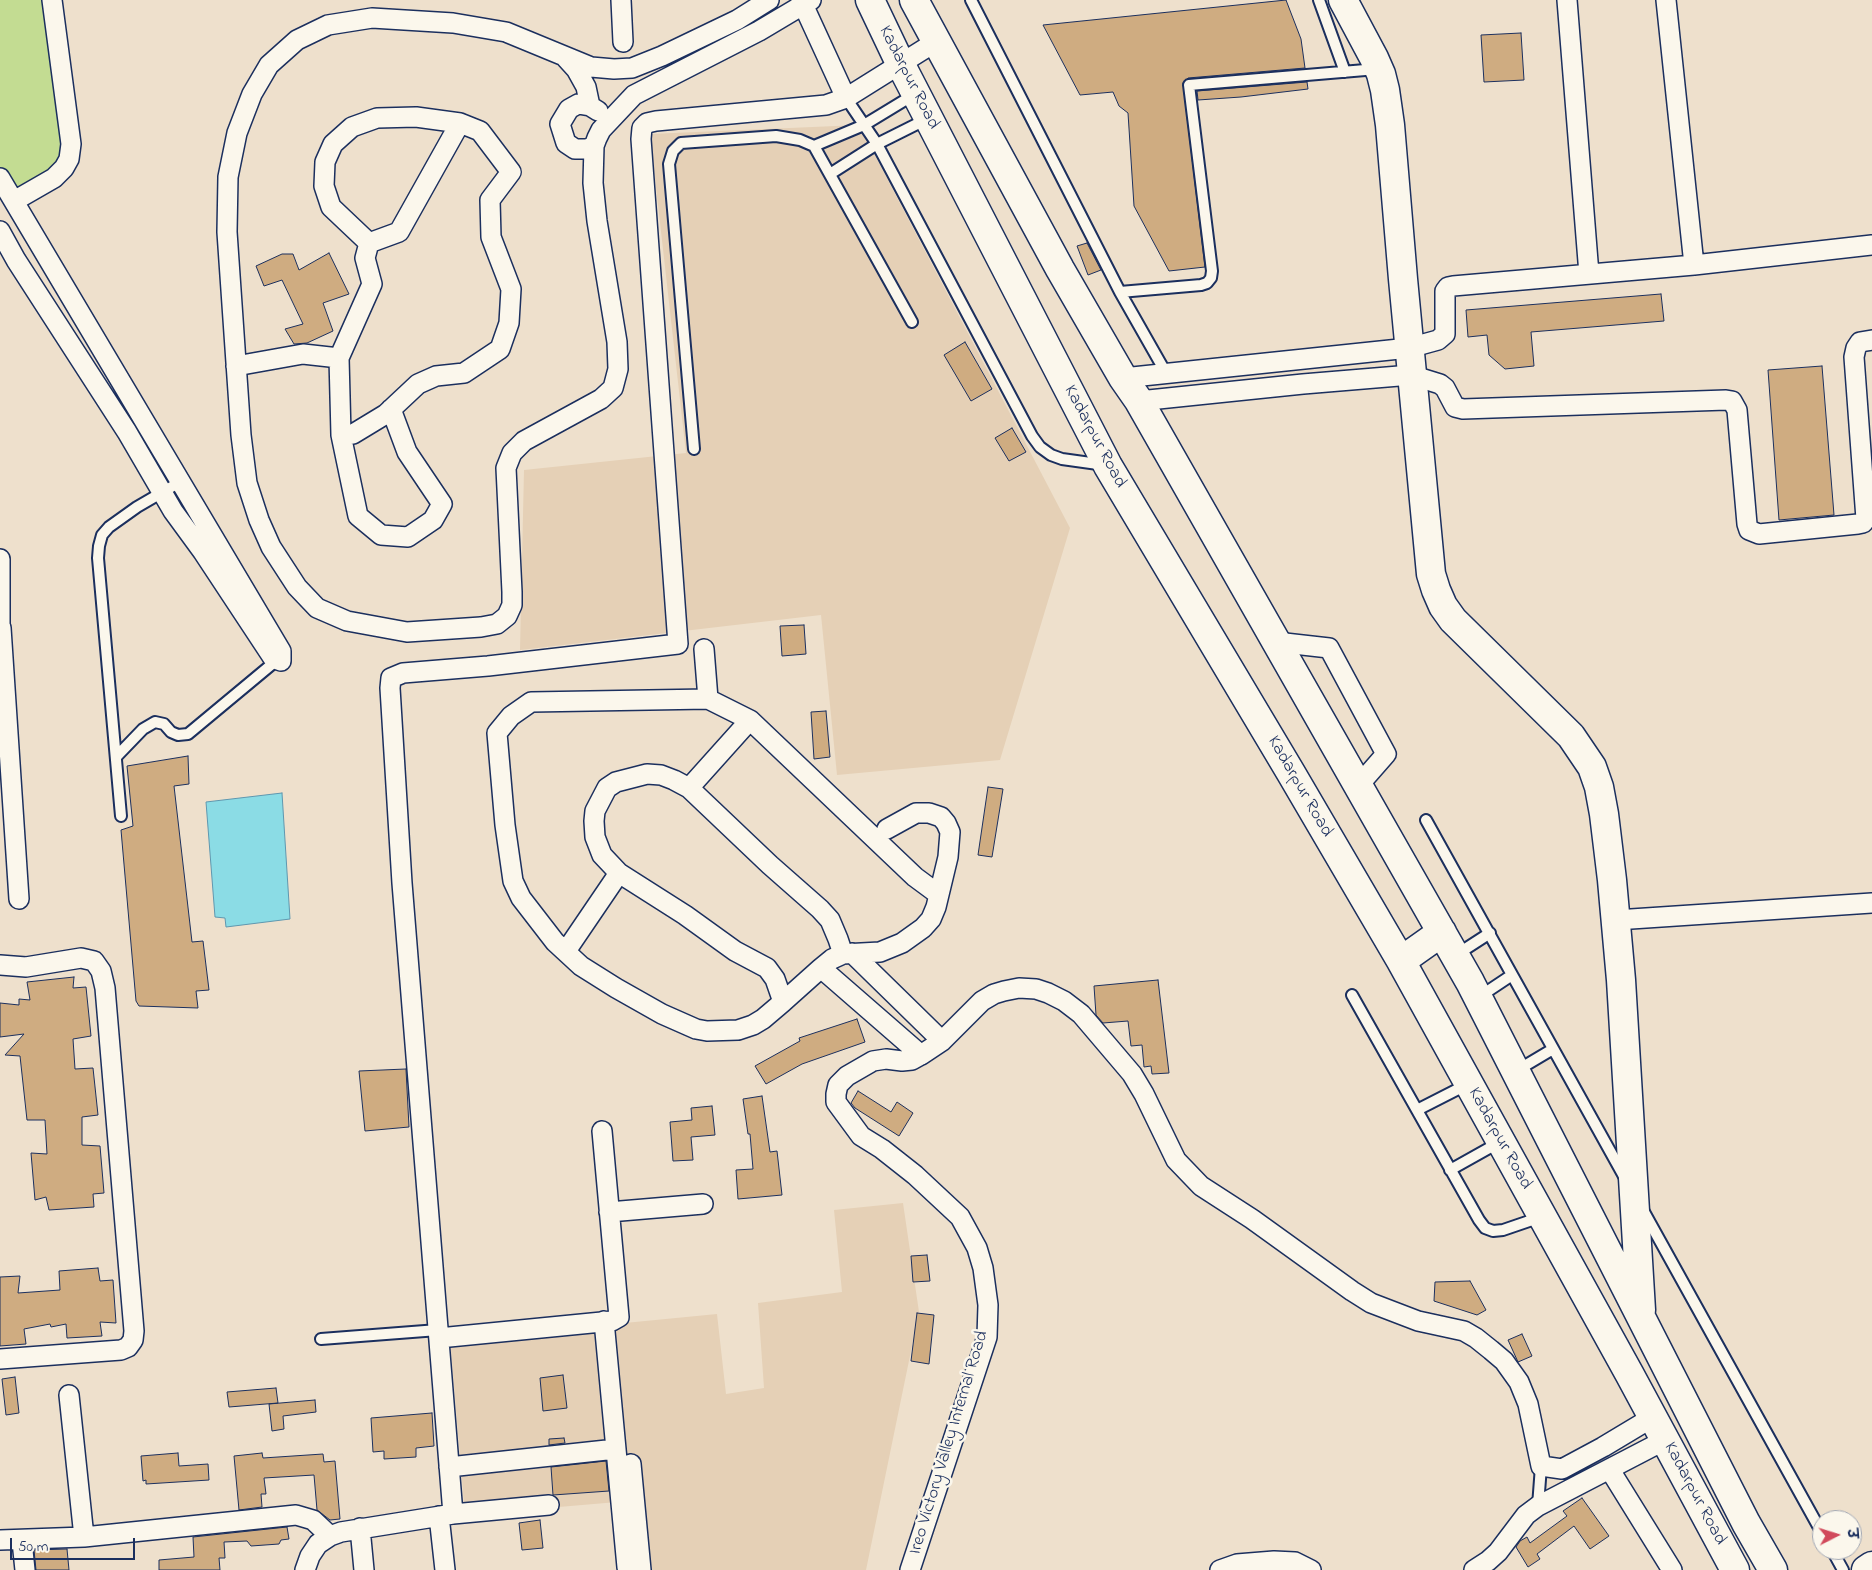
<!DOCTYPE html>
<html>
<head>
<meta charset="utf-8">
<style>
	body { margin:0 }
	#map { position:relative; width:1872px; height:1570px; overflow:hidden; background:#eee0cc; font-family:"Indie Flower","Playpen Sans Deva",sans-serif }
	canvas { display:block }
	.north { position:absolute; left:1812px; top:1510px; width:50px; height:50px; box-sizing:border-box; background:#fbf7ec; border:1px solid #a1a7b3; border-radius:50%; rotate:85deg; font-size:14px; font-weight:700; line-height:20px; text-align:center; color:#1b2f5e }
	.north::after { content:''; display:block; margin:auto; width:18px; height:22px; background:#d1495b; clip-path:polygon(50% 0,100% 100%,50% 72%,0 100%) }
	.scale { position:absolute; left:10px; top:1538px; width:125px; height:22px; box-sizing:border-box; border:2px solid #1b2f5e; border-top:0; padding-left:6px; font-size:15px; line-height:18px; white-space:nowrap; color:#1b2f5e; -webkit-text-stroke:4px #fbf7ec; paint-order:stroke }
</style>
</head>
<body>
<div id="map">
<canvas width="1872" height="1570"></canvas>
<div class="north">उ</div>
<div class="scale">50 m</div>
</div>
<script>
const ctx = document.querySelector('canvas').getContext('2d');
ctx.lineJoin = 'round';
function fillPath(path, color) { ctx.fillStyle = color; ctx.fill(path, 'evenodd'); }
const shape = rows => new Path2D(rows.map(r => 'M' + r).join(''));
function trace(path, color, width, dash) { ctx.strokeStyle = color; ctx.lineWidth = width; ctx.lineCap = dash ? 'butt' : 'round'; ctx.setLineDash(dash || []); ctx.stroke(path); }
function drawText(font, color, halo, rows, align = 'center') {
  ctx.font = font + ' "Indie Flower",sans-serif'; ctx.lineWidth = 5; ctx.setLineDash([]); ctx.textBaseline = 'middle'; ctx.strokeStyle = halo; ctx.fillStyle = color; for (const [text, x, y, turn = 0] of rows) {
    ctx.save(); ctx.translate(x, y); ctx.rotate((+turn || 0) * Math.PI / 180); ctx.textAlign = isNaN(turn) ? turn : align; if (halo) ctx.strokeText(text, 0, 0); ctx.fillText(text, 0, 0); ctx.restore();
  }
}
const built = shape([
	[859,125,1070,528,1000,760,837,775,821,615,520,650,524,470,686,453,650,134],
	[903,1203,919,1312,866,1570,637,1570,629,1501,465,1515,450,1340,717,1314,726,1394,764,1388,758,1303,842,1292,834,1210]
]);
const green = shape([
	[0,0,45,0,64,156,54,171,16,195,0,167]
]);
const water = shape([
	[282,793,290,919,226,927,225,918,215,917,206,802,282,793]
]);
const building = shape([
	[1286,0,1301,39,1305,68,1188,78,1183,83,1205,267,1169,271,1134,206,1128,113,1119,106,1113,92,1080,95,1043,25,1286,0],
	[1521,33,1524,80,1484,82,1481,35,1521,33],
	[1307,82,1308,89,1241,97,1198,100,1197,91,1307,82],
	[1087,243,1101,270,1088,275,1077,246,1087,243],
	[329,253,349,294,323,303,333,331,307,343,294,344,285,329,303,324,282,280,264,286,256,266,282,254,293,254,299,270,329,253],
	[1661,294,1664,321,1531,332,1534,366,1505,369,1489,355,1487,335,1468,337,1466,310,1661,294],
	[965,342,992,389,971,401,944,355,965,342],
	[1822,366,1834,515,1779,520,1768,370,1822,366],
	[1012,428,1026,452,1009,461,995,438,1012,428],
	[804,625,806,654,782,656,780,626,804,625],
	[826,711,830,757,814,759,811,712,826,711],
	[188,756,189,784,174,786,192,942,203,941,209,990,196,991,198,1008,139,1006,136,1001,121,830,133,826,127,766,188,756],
	[988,787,1003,789,992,857,978,855,988,787],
	[74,977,73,988,86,987,91,1036,73,1039,75,1069,93,1068,98,1115,82,1117,82,1145,100,1146,104,1193,93,1194,94,1207,49,1210,46,1197,35,1200,31,1153,47,1154,45,1120,27,1120,20,1056,5,1055,24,1034,0,1037,0,1003,19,1005,19,999,30,1000,27,982,74,977],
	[1158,980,1169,1073,1152,1074,1151,1066,1144,1067,1142,1045,1131,1046,1128,1021,1103,1023,1096,1015,1094,986,1158,980],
	[857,1019,865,1042,802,1064,766,1084,755,1066,800,1041,799,1038,857,1019],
	[406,1069,409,1127,365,1131,359,1071,406,1069],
	[858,1091,891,1112,897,1102,913,1113,899,1136,855,1108,851,1103,858,1091],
	[762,1096,770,1152,777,1151,782,1195,738,1199,736,1170,753,1169,750,1134,748,1134,743,1099,762,1096],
	[712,1106,715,1135,691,1137,693,1160,673,1161,670,1122,692,1120,691,1108,712,1106],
	[927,1255,930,1281,913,1282,911,1256,927,1255],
	[98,1268,100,1281,113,1280,116,1323,100,1322,102,1336,67,1338,66,1324,51,1327,50,1324,24,1329,26,1344,0,1346,0,1277,20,1276,18,1293,60,1290,59,1271,98,1268],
	[1470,1281,1486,1310,1477,1315,1434,1301,1435,1282,1470,1281],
	[917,1313,934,1315,929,1364,911,1361,917,1313],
	[1522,1334,1532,1356,1518,1362,1508,1340,1522,1334],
	[563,1375,567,1408,543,1411,540,1378,563,1375],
	[15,1377,19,1413,6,1415,2,1379,15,1377],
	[276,1388,278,1403,229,1407,227,1392,276,1388],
	[315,1400,316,1412,283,1416,284,1429,272,1431,269,1404,315,1400],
	[432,1413,434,1446,416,1448,416,1457,384,1459,384,1451,373,1452,371,1418,432,1413],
	[564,1438,565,1443,549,1445,549,1439,564,1438],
	[178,1453,179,1466,208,1464,209,1480,146,1484,146,1480,143,1481,141,1456,178,1453],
	[262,1453,263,1458,323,1454,324,1462,335,1461,340,1519,330,1520,317,1510,314,1475,264,1478,266,1494,261,1494,262,1507,239,1510,234,1456,262,1453],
	[606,1461,609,1491,553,1495,551,1467,606,1461],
	[1582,1498,1609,1536,1590,1549,1574,1526,1537,1554,1540,1559,1528,1567,1516,1547,1520,1541,1527,1537,1530,1543,1567,1516,1563,1511,1582,1498],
	[540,1520,543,1548,522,1550,519,1523,540,1520],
	[287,1527,289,1539,281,1540,279,1544,251,1546,247,1541,224,1542,225,1558,219,1558,220,1570,159,1570,159,1560,194,1557,193,1537,287,1527],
	[67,1549,69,1570,36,1570,34,1550,67,1549]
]);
const lane = shape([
	[971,0,1120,292,1201,285,1207,283,1211,278,1212,271,1189,85,1377,69],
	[1319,0,1345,72],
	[846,98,877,144,1032,436,1040,447,1051,455,1062,459,1105,465],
	[814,146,864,125,915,94],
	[830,174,877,144,927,119],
	[1120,292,1166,373],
	[694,449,669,164,673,151,681,143,776,136,800,140,814,146,912,322],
	[116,757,143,729,155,722,164,724,171,732,178,735,188,734,277,660],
	[121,816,98,558,99,546,102,535,109,527,137,507,180,482],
	[1426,820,1625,1178],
	[1456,955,1490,933],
	[1352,995,1479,1220,1485,1228,1493,1231,1503,1230,1541,1217],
	[1479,997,1512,975],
	[1516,1071,1553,1049],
	[1417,1110,1468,1084],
	[1450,1170,1500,1142],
	[1644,1212,1822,1533],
	[321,1339,438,1330],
	[1538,1506,1541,1466],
	[1832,1550,1843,1570]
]);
const street = shape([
	[621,0,623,42],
	[769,0,737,20,662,56,632,68,614,69,591,67,506,32,453,23,372,18,328,25,297,40,269,65,252,94,237,133,228,177,227,232,241,435,247,483,259,520,271,547,297,587,317,608,347,621,407,632,481,627,497,624,507,616,512,605,512,592,506,468,512,453,524,441,601,399,613,388,618,369,617,342,597,221,593,183,594,146,597,138,601,130,634,95,759,31,811,0],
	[801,0,846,98],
	[1567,0,1589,274],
	[1666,0,1694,265],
	[566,58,576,69,586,87,590,106,598,111],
	[590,106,578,104,569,109,560,124,566,143,575,149,587,149,594,146],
	[0,178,281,651,281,661,273,658,203,552,173,511,127,432,16,260,0,231],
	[14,201,54,178,64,168,69,159,71,144,52,0],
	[369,243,331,207,324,186,325,162,333,144,352,127,377,118,416,117,460,123],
	[236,366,303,354,339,358,372,284,365,258,369,243,399,232,460,123,480,131,511,172,490,200,491,237,511,289,509,323,500,349,464,373,436,376,418,384,386,414,353,434,341,435,339,358],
	[1123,378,1409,348,1438,340,1445,334,1445,291,1448,287,1453,286,1694,265,1872,245],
	[1139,401,1303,384,1411,375,1440,384,1445,388,1455,407,1463,409,1726,400,1732,401,1737,410,1747,524,1749,530,1759,534,1858,524,1863,523,1866,519,1854,357,1856,348,1860,342,1872,340],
	[341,435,358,516,381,535,408,537,433,520,442,504,407,452,391,409],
	[0,559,0,628],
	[1,628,19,899],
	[1276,642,1329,648,1386,754,1358,786],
	[704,649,708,699,750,720,915,877,938,894],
	[708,699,531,702,511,716,497,733,505,825,513,881,521,898,555,942,581,966,616,988,662,1014,696,1029,707,1031,738,1030,753,1025,763,1019,783,1002,821,968,832,959,843,954,838,939,830,920,820,909,770,865,689,788,674,780,661,775,647,774,616,782,607,788,595,811,594,821,595,837,602,855,619,873,685,915,735,951,767,968,775,979,783,1002],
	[689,788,750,720],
	[1616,920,1872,903],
	[566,951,619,873],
	[852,953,942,1041],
	[843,954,880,952,902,943,923,928,931,919,936,907,948,857,950,832,946,823,941,817,929,813,916,813,887,829],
	[0,965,26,967,81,958,94,961,101,971,105,988,134,1331,133,1340,128,1347,121,1350,0,1359],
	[821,968,921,1055],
	[609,1212,703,1204],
	[604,1321,627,1567],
	[439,1338,612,1321,619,1317,602,1131],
	[69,1395,84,1537],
	[631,1464,641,1570],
	[449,1467,616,1449],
	[1610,1470,1672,1570],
	[453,1514,402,883,390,688,391,678,403,673,488,666,678,644,641,139,642,128,647,123,656,121,826,105,846,98,937,41],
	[439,1516,445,1570],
	[360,1528,364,1570],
	[0,1540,84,1537,296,1515,313,1520,330,1536],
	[22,1541,25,1570],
	[305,1570,310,1556,318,1544,330,1536,341,1532,453,1514,549,1505],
	[910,1570,987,1337,988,1305,983,1268,977,1248,960,1217,915,1175,882,1149,861,1136,836,1102,836,1094,838,1085,847,1076,873,1061,886,1059,902,1061,912,1060,921,1055,942,1041,982,1001,994,994,1004,991,1019,988,1036,989,1048,993,1064,1001,1081,1014,1132,1074,1144,1094,1176,1160,1201,1186,1252,1219,1352,1291,1371,1303,1418,1321,1464,1331,1476,1338,1491,1350,1504,1361,1519,1382,1528,1404,1541,1466,1562,1469,1603,1447,1653,1417],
	[1220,1570,1237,1564,1274,1561,1295,1562,1311,1570],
	[1474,1570,1488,1561,1498,1552,1526,1515,1538,1506,1665,1440]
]);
const secondary = shape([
	[870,0,900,63,1108,466,1291,773,1401,961,1630,1375,1735,1570],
	[914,0,1060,269,1123,378,1139,401,1470,982,1746,1523,1773,1570],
	[1343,0,1374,58,1381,74,1385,90,1390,125,1403,279,1431,574,1436,590,1443,606,1453,620,1571,736,1592,767,1599,787,1604,814,1612,880,1621,980,1641,1310],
	[1401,961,1442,932],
	[1866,1570,1872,1566]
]);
const streetNames = [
	["Kadarpur Road",908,78,63],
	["Kadarpur Road",1094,437,62],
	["Kadarpur Road",1299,787,60],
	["Kadarpur Road",1499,1139,61],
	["Ireo Victory Valley Internal Road",950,1443,-73],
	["Kadarpur Road",1694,1494,62]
];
fillPath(built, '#e5d0b6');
fillPath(green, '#c3dc92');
fillPath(water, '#8bdce5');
trace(water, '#5e97af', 1);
fillPath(building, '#cfac81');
trace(building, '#1b2f5e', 1);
trace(lane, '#1b2f5e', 14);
trace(street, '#1b2f5e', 22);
trace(secondary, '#1b2f5e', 31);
trace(lane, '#fbf7ec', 10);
trace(street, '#fbf7ec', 19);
trace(secondary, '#fbf7ec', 28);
drawText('18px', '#1b2f5e', '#fbf7ec', streetNames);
</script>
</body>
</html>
